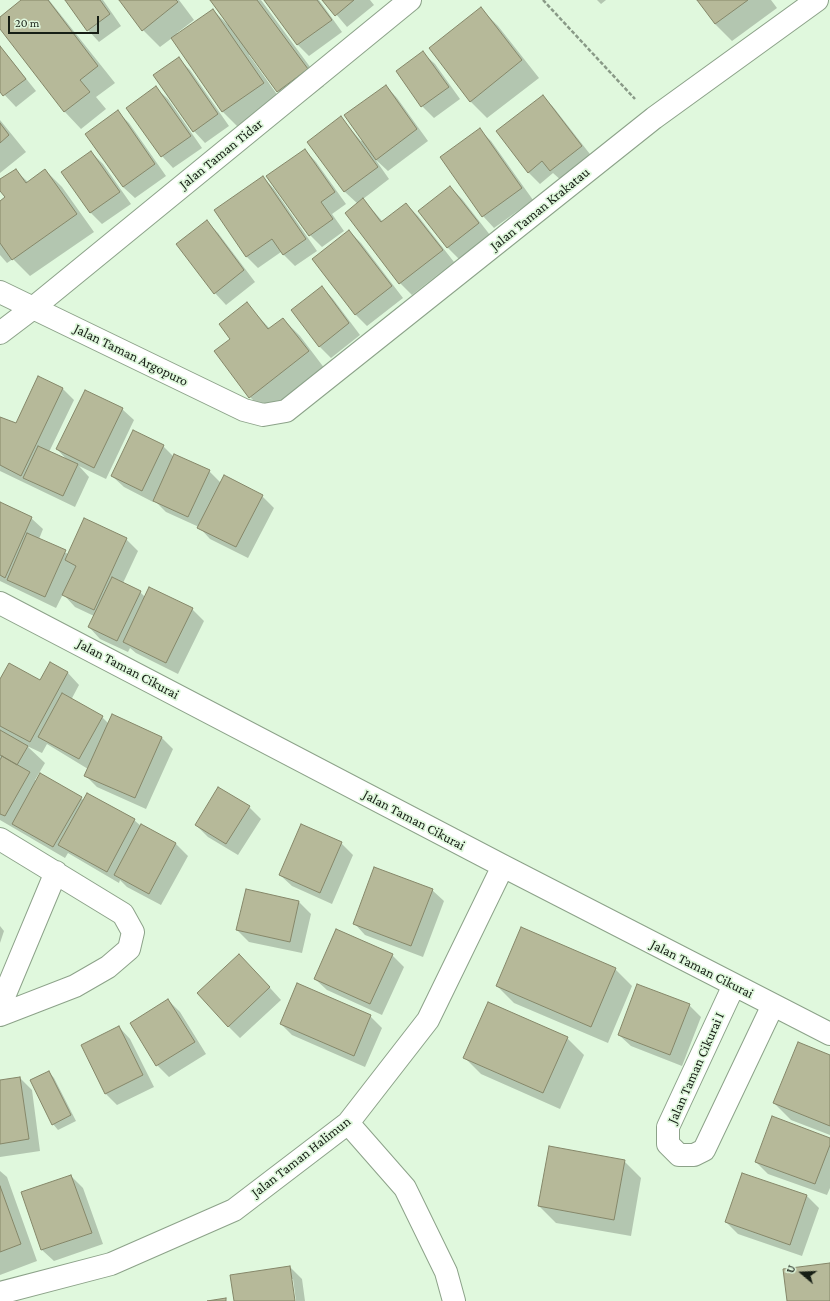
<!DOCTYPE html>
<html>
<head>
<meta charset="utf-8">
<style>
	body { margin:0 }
	#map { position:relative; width:830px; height:1301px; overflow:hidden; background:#e0f8dd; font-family:"Crimson Pro",serif }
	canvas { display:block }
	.north { position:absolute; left:782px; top:1253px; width:40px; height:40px; -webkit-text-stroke:3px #e0f8dd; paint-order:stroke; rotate:289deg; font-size:11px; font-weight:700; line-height:16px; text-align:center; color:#161e15 }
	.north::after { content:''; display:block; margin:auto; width:14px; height:18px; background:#161e15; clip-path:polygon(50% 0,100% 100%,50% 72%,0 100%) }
	.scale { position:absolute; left:8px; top:16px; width:91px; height:18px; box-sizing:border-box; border:2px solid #161e15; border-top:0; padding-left:5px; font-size:12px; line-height:14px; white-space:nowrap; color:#161e15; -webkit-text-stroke:3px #e0f8dd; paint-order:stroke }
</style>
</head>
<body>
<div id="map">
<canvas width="830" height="1301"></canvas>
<div class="north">U</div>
<div class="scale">20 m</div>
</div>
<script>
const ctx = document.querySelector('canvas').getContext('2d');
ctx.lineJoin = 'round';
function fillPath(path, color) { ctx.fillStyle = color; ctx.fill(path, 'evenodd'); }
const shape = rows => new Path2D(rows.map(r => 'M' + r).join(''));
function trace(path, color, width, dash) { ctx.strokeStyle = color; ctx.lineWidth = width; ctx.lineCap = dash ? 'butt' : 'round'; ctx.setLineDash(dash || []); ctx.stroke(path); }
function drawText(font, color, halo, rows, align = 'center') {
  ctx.font = font + ' "Crimson Pro",serif'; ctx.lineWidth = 3.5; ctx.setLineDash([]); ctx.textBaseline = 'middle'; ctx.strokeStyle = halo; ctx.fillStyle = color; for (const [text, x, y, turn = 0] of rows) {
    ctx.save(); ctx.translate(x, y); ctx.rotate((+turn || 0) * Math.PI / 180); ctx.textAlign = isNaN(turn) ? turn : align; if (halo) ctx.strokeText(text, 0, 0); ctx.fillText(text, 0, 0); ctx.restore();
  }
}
const shadow = shape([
	[23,0,49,0,115,83,96,97,106,109,81,129,65,112,0,28,0,18],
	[67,0,103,0,121,26,99,42,88,30],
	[120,0,179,0,194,20,177,33,178,35,213,10,230,27,212,0,261,0,324,86,295,108,278,91,250,53,249,55,281,100,240,129,223,112,172,38,160,47,143,30],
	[265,0,319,0,342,32,309,56,298,45],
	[324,0,370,0,374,5,347,27],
	[597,0,606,0,601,4],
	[698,0,771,0,777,8,732,41,715,24],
	[481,9,498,26,539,78,487,118,470,101],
	[0,46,36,91,16,107,0,90],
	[423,53,435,64,460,99,434,118,422,106,397,72],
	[178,58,190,70,229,126,205,143,194,131],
	[386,86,397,98,428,141,388,171,375,159,389,179,363,199,383,222,406,204,418,216,454,262,412,295,400,283,346,213,358,204,345,192,309,142,341,118,361,141,363,140],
	[156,88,168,99,202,148,173,168,162,156],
	[543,96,554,108,593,158,563,182,553,173,540,184,528,172],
	[117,111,129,123,166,176,135,198,123,187],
	[0,120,26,152,0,173],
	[480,130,491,141,533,200,494,228,483,216],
	[305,150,316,162,346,204,332,214,344,231,322,247,310,235],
	[91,152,103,164,131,204,102,224,91,213,63,173],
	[15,170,28,182,45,170,62,187,94,232,30,276,13,259,7,263,0,255,0,202,6,198,0,189,0,181],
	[263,177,274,189,317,251,295,266,281,252,258,268,246,256],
	[450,187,462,199,490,235,459,259,447,247],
	[207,222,218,233,255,282,226,305,215,293],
	[349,231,361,243,403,298,367,326,355,314],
	[322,287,333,299,360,335,331,358,319,346],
	[247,304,270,329,283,319,300,336,325,369,267,414,250,397,231,339],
	[63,389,74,400,49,452,68,461,57,449,122,409,134,420,106,479,79,466,89,477,75,507,0,471,1,417,16,425],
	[163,446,174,457,209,471,221,483,262,496,274,508,248,558,210,539,199,527,166,512,154,500,153,502,124,487,112,476],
	[0,503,31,518,43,529,39,539,68,554,126,539,138,551,123,583,140,592,145,597,192,609,204,621,178,674,136,653,130,648,128,652,100,639,89,627,94,616,75,607,63,594,56,608,0,581],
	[50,664,68,673,79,685,71,700,102,717,109,724,162,738,173,749,146,809,97,787,85,775,88,769,47,744,42,753,27,746,45,763,35,780,37,781,134,820,141,826,176,844,188,856,161,905,127,887,120,880,119,883,68,853,65,858,0,820,0,681,40,681],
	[249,807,261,819,238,855,208,837,196,825],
	[341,843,353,855,332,904,292,886,280,875],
	[246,890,299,902,311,914,302,953,249,942,237,930],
	[432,890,444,901,423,957,365,935,354,923],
	[0,926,4,931,0,943],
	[392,955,404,967,382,1015,327,990,315,979],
	[251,967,281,1000,240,1038,228,1026],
	[615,969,632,986,608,1043,514,1003,497,986],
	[168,1000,180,1012,206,1054,169,1077,157,1065,131,1024],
	[689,1005,701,1017,682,1066,631,1046,619,1035],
	[370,1016,382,1028,365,1067,292,1035,281,1024],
	[119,1027,130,1039,154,1087,117,1105,106,1094,82,1045],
	[567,1038,584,1055,560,1109,481,1074,464,1057],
	[830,1056,830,1135,791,1120,774,1103],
	[49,1072,54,1078,76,1121,58,1130,53,1124],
	[20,1078,32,1090,40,1151,0,1157,0,1081],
	[830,1139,830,1188,827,1195,768,1174,756,1162],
	[624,1161,641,1178,631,1236,556,1223,539,1206],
	[0,1171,7,1177,37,1261,0,1275],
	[742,1174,807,1196,819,1208,802,1256,738,1234,726,1222],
	[71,1176,83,1188,103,1244,54,1261,42,1250],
	[290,1267,302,1279,305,1301,296,1301,293,1279,291,1279,294,1301,235,1301]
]);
const building = shape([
	[21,0,48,0,98,66,80,80,90,92,64,112,0,29,0,17,21,0],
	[65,0,100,0,110,14,87,31,65,0],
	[119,0,176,0,178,2,142,31,119,0],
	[210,0,257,0,308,69,277,92,210,0],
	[264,0,317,0,332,20,297,45,264,0],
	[322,0,354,0,335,16,322,0],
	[697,0,748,0,715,24,697,0],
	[481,7,522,60,470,102,429,48,481,7],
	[213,9,264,83,222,112,171,38,213,9],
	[0,46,26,79,3,96,0,92,0,46],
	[423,51,449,87,421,107,396,71,423,51],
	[179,57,218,114,193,132,153,75,179,57],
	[386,85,417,129,376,160,344,115,386,85],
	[156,86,191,136,161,157,126,108,156,86],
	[543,95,582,146,550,171,542,161,528,173,496,131,543,95],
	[118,110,155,164,123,187,85,134,118,110],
	[341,116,378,167,344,192,307,142,341,116],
	[0,123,9,135,0,143,0,123],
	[480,128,522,188,482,217,440,157,480,128],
	[305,149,335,192,321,202,333,219,309,236,266,176,305,149],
	[91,151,120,192,90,213,61,172,91,151],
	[16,169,26,183,45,169,77,214,12,260,0,243,0,201,5,197,0,191,0,179,16,169],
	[263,176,306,239,283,255,272,239,246,257,214,210,263,176],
	[450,186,479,223,447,248,418,211,450,186],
	[363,198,381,222,406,203,443,250,399,284,345,213,363,198],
	[207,220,244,270,214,294,176,244,207,220],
	[349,230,392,286,355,315,312,259,349,230],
	[322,286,349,323,319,347,291,310,322,286],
	[247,302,268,329,283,318,309,351,249,398,214,351,230,339,219,324,247,302],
	[38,376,63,388,21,476,0,465,0,417,16,423,38,376],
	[85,390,123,408,94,468,56,449,85,390],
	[133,430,164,445,142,491,111,476,133,430],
	[38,446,78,464,63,496,23,478,38,446],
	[174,454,210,470,188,517,153,501,174,454],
	[224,475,263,495,236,547,197,528,224,475],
	[0,502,32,517,5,578,0,575,0,502],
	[84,518,127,538,94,610,62,595,76,566,65,560,84,518],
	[27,533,66,550,45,597,7,580,27,533],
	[112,577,141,591,117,641,88,627,112,577],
	[149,587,193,608,166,663,123,642,149,587],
	[50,662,68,672,30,742,0,726,0,679,9,663,40,680,50,662],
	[62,693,103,716,79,759,38,737,62,693],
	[112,714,162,737,135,798,84,776,112,714],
	[0,730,28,746,17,765,0,755,0,730],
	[2,756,30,772,5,816,0,814,0,760,2,756],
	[40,773,82,797,53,847,12,824,40,773],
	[218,787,250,806,226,844,195,825,218,787],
	[87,793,135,819,107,872,58,845,87,793],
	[141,824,176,843,149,894,114,875,141,824],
	[301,824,342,842,320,893,279,875,301,824],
	[374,867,433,889,411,946,353,924,374,867],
	[246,889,299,901,290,942,236,930,246,889],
	[521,927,616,968,591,1027,496,986,521,927],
	[336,929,393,954,370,1004,314,979,336,929],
	[239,954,270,987,228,1027,197,993,239,954],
	[297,983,371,1015,354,1056,280,1024,297,983],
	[637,984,690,1004,670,1055,618,1035,637,984],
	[168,999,195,1042,156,1066,130,1023,168,999],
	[488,1002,568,1037,543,1093,463,1058,488,1002],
	[119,1026,143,1075,105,1094,81,1045,119,1026],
	[798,1042,830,1055,830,1126,773,1103,798,1042],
	[49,1071,71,1115,52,1125,30,1080,49,1071],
	[20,1077,29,1139,0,1144,0,1080,20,1077],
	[772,1116,830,1138,830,1145,815,1184,755,1162,772,1116],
	[549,1146,625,1160,614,1220,538,1206,549,1146],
	[742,1173,807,1195,790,1245,725,1222,742,1173],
	[71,1175,92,1233,41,1250,21,1192,71,1175],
	[0,1186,21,1244,0,1252,0,1186],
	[830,1263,830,1301,787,1301,783,1269,830,1263],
	[290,1266,295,1301,234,1301,230,1275,290,1266],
	[226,1298,226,1301,207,1301,226,1298]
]);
const path = shape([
	[543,0,635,99]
]);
const minor = shape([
	[0,292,244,410,263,415,286,411,654,118,817,0],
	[0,333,33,308,410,0],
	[0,603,503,866,830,1034],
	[0,839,123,914,133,932,129,949,108,967,75,986,0,1015],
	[734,985,668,1127,668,1144,679,1155,694,1155,704,1150,773,1005],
	[0,1006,56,872],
	[348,1123,405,1188,446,1272,454,1301],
	[0,1293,111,1264,234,1210,348,1123,428,1020,503,866]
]);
const streetNames = [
	["Jalan Taman Tidar",221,154,-39],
	["Jalan Taman Krakatau",540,209,-39],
	["Jalan Taman Argopuro",131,355,26],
	["Jalan Taman Cikurai",128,669,28],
	["Jalan Taman Cikurai",414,820,28],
	["Jalan Taman Cikurai",702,969,27],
	["Jalan Taman Cikurai I",696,1068,-66],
	["Jalan Taman Halimun",301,1157,-38]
];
fillPath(shadow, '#0003');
fillPath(building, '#b6b999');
trace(building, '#858769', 1);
trace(minor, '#8ca289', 24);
trace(path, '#899a87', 2.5, [4, 2]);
trace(minor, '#fff', 22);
drawText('14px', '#161e15', '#e0f8dd', streetNames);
</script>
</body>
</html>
